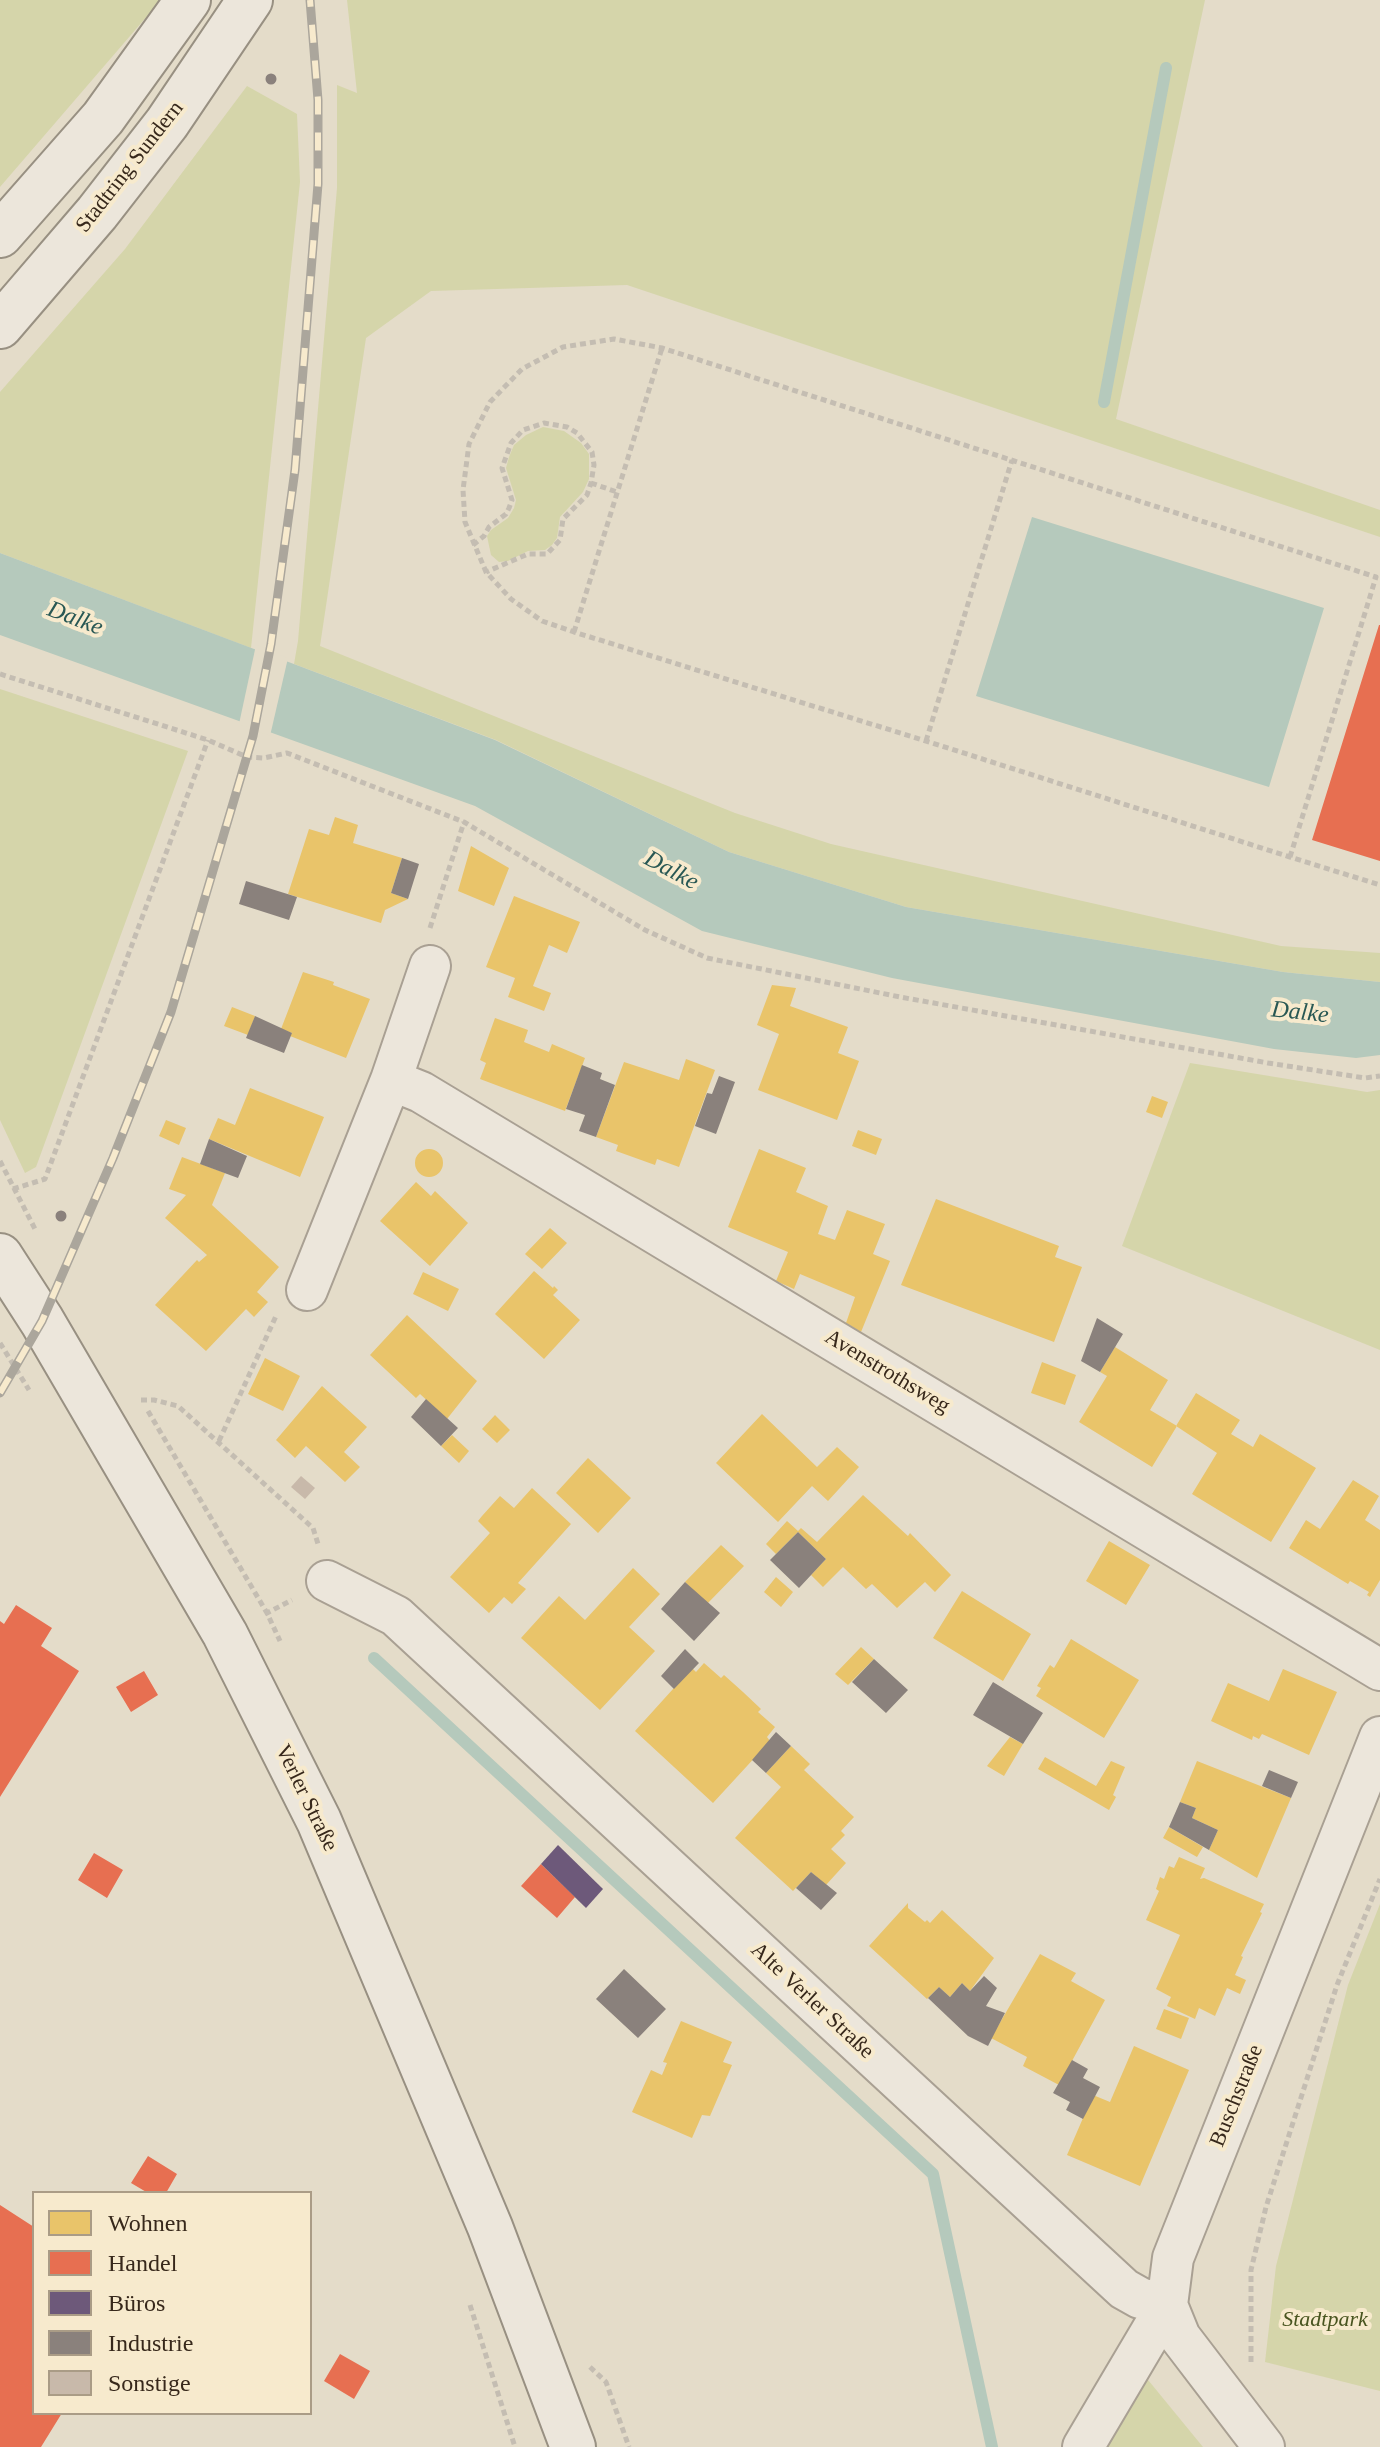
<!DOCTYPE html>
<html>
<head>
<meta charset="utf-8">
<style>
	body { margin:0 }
	#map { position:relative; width:1380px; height:2447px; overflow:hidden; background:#e4dcc9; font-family:Georgia,serif }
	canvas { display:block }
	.legend { position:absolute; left:32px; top:2191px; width:280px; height:224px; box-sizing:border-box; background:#f7eacd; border:2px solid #aa9c86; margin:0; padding:10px 14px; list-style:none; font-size:24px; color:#37281b }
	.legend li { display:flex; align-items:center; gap:16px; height:40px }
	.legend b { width:40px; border:2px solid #aa9c86 }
</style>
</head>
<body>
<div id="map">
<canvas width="1380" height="2447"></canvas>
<ul class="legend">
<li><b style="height:22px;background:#e9c46a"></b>Wohnen</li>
<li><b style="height:22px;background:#e76f51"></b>Handel</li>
<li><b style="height:22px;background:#6d597a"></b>Büros</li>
<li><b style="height:22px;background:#8a817c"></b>Industrie</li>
<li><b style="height:22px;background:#c8b9aa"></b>Sonstige</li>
</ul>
</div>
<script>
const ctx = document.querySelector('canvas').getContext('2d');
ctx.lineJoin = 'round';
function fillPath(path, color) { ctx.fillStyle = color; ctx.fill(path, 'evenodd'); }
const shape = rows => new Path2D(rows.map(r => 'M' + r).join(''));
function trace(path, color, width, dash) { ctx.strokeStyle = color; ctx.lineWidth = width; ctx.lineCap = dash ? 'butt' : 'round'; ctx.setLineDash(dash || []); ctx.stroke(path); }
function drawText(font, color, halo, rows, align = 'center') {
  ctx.font = font + ' Georgia,serif'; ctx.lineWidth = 8; ctx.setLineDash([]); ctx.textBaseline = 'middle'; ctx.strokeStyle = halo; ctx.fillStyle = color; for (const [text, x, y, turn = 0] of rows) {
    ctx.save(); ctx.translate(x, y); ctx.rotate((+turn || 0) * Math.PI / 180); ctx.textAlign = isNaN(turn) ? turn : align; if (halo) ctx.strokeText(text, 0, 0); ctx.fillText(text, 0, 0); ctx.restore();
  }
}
const green = shape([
	[0,0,161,0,0,187],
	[347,0,1205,0,1116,419,1380,510,1380,537,627,285,431,291,366,338,320,646,735,813,831,844,1281,946,1380,953,1380,982,1283,972,906,907,729,852,496,740,294,664,298,641,337,188,337,85,357,93],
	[247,86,297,114,300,182,251,648,0,553,0,392,125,249],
	[543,427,564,431,581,443,589,454,589,479,583,492,560,517,557,538,552,545,545,550,528,551,508,561,499,562,491,555,487,536,491,530,508,518,514,508,516,500,506,468,509,457,514,445,526,435],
	[0,689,188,751,36,1167,25,1173,0,1120],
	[1190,1063,1367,1092,1380,1090,1380,1350,1122,1246],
	[1380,1904,1380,2391,1265,2362,1276,2266,1348,1985],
	[1144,2375,1203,2447,1100,2447]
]);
const water = shape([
	[1032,517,1324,608,1269,787,976,696],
	[0,553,495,740,729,852,906,907,1283,972,1380,982,1380,1055,1356,1058,1274,1049,892,978,702,931,475,806,0,635]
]);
const pier = shape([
	[256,645,288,658,270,736,239,724]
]);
const homes = shape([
	[335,817,358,825,353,843,402,858,391,893,408,899,385,910,381,923,288,894,309,829,329,835],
	[471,846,509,868,494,906,458,891],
	[514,896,580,922,567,953,549,945,533,986,551,993,544,1011,508,997,515,978,486,967],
	[303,972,334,982,333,985,370,999,346,1058,290,1036,292,1033,281,1029],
	[772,985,796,988,790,1006,848,1027,838,1053,859,1061,837,1120,758,1090,779,1034,757,1025],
	[232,1007,255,1016,248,1035,224,1026],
	[495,1018,528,1030,524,1042,549,1052,552,1044,585,1058,565,1111,480,1079,486,1063,480,1060],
	[686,1059,715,1070,679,1167,657,1159,655,1165,616,1151,618,1145,596,1137,624,1062,679,1080],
	[250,1088,324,1117,300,1177,209,1139,218,1118,235,1125],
	[1152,1096,1168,1102,1162,1118,1146,1112],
	[166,1120,186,1128,179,1145,159,1136],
	[858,1130,882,1139,876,1155,852,1146],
	'415 1163a14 14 0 1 1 28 0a14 14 0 1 1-28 0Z',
	[759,1149,806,1168,796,1192,828,1206,818,1234,835,1240,847,1210,885,1224,873,1254,890,1261,861,1332,846,1323,855,1297,800,1274,794,1289,776,1281,788,1252,728,1227],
	[182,1157,225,1173,212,1205,279,1267,257,1292,268,1302,254,1317,246,1309,206,1351,155,1305,197,1260,199,1262,207,1255,165,1218,186,1195,169,1189],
	[416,1182,431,1196,435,1191,468,1223,430,1266,380,1221],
	[936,1199,1059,1246,1055,1257,1082,1267,1054,1342,901,1285],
	[550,1228,567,1243,542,1269,525,1254],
	[534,1271,553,1288,554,1286,558,1290,553,1295,580,1320,544,1359,495,1314],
	[423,1272,459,1289,448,1311,413,1294],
	[407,1315,477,1381,447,1419,420,1394,416,1398,370,1355],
	[1115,1347,1168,1380,1150,1410,1177,1426,1152,1467,1079,1422,1107,1376,1100,1372],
	[265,1358,300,1376,283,1411,248,1394],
	[1042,1362,1076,1375,1065,1405,1031,1393],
	[322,1386,367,1427,344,1452,360,1467,345,1482,306,1446,295,1458,276,1440],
	[1196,1393,1240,1420,1231,1434,1253,1447,1260,1434,1316,1468,1271,1542,1192,1494,1217,1453,1176,1426],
	[762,1414,817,1467,837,1447,859,1467,828,1501,812,1486,778,1522,716,1463],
	[495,1415,510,1430,497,1443,482,1429],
	[452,1435,469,1451,459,1463,441,1446],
	[588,1458,631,1498,598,1533,556,1493],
	[1353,1480,1379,1496,1365,1520,1380,1530,1380,1580,1370,1597,1367,1595,1369,1592,1350,1581,1348,1584,1289,1548,1306,1520,1320,1529],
	[532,1488,571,1524,518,1583,526,1589,512,1604,504,1597,489,1613,450,1577,490,1533,478,1521,482,1516,500,1496,514,1508],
	[863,1495,908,1536,910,1533,951,1575,935,1592,925,1582,897,1608,872,1584,866,1589,843,1567,823,1587,811,1575,826,1559,798,1532,776,1554,766,1544,787,1521,798,1531,801,1528,817,1542],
	[1109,1541,1150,1565,1126,1605,1086,1581],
	[721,1545,744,1566,707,1604,685,1582],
	[633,1568,660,1594,629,1627,655,1651,600,1710,521,1638,559,1596,585,1620],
	[776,1577,793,1592,781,1607,764,1592],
	[962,1591,1031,1634,1003,1681,933,1638],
	[1071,1639,1139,1680,1104,1738,1036,1696,1041,1688,1037,1686,1050,1665,1054,1668],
	[861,1647,874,1659,848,1685,835,1674],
	[704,1663,721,1678,724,1675,743,1692,761,1709,758,1712,775,1727,767,1737,770,1741,713,1803,635,1731,692,1668,696,1672],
	[1283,1669,1337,1692,1309,1755,1262,1734,1259,1739,1253,1736,1252,1740,1211,1721,1228,1683,1269,1701],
	[1010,1737,1023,1744,1004,1776,987,1766],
	[791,1746,810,1764,804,1770,854,1817,841,1831,845,1835,831,1849,846,1863,826,1885,811,1872,793,1891,735,1838,781,1787,766,1773],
	[1045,1757,1096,1786,1111,1761,1125,1767,1113,1795,1116,1797,1109,1810,1038,1769],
	[1197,1761,1291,1798,1257,1878,1209,1850,1218,1830,1192,1818,1196,1808,1180,1802],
	[1169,1827,1203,1847,1197,1857,1163,1838],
	[1179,1857,1205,1868,1200,1879,1204,1878,1264,1904,1260,1912,1262,1913,1241,1956,1243,1957,1235,1975,1246,1980,1240,1994,1227,1988,1215,2016,1199,2008,1195,2019,1167,2006,1171,1997,1156,1989,1180,1935,1146,1920,1159,1891,1156,1889,1160,1877,1164,1879,1169,1866,1174,1868],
	[908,1903,908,1908,925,1922,927,1920,930,1923,942,1910,994,1958,970,1991,962,1983,950,1997,939,1987,927,1999,869,1946],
	[1040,1954,1074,1972,1076,1973,1071,1981,1105,2000,1059,2085,1023,2066,1027,2057,991,2038],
	[1164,2009,1189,2018,1181,2039,1156,2029],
	[681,2021,732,2042,723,2062,732,2065,710,2116,702,2115,692,2138,632,2112,651,2070,662,2075,667,2063,663,2062],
	[1134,2046,1189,2070,1140,2186,1067,2155,1093,2095,1110,2102]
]);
const shops = shape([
	[1379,625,1380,625,1380,861,1312,840],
	[16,1605,52,1628,41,1646,79,1671,0,1797,0,1621,4,1624],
	[144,1671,158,1695,131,1712,116,1687],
	[94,1853,123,1870,107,1898,78,1880],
	[541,1864,575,1897,557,1918,521,1886],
	[148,2156,177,2174,166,2193,148,2193,131,2183],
	[0,2205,34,2227,34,2413,62,2413,41,2447,0,2447],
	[340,2354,370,2371,354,2399,324,2381]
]);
const offices = shape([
	[558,1845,603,1889,586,1908,541,1864]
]);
const industry = shape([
	'265.5 79a5.5 5.5 0 1 1 11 0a5.5 5.5 0 1 1-11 0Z',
	[402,858,419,864,408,899,391,893],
	[246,881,297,897,289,920,239,904],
	[255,1016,292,1033,284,1053,246,1038],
	[582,1065,602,1073,600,1079,615,1085,596,1137,579,1131,585,1115,566,1109],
	[719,1076,735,1082,716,1134,695,1126,707,1093,712,1094],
	[209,1139,247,1156,238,1178,200,1164],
	'55.5 1216a5.5 5.5 0 1 1 11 0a5.5 5.5 0 1 1-11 0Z',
	[1097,1318,1123,1334,1100,1372,1081,1361],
	[426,1399,458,1428,441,1446,411,1417],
	[798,1532,826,1559,799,1588,770,1560],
	[685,1582,720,1613,694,1641,661,1609],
	[685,1649,699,1663,674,1689,661,1676],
	[874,1659,908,1690,886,1713,852,1682],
	[993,1682,1043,1713,1023,1744,973,1715],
	[776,1732,791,1746,766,1773,752,1760],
	[1269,1770,1298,1782,1291,1798,1262,1786],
	[1180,1802,1196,1808,1192,1818,1218,1830,1209,1850,1169,1827],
	[811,1872,837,1893,821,1910,796,1888],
	[624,1969,666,2009,638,2038,596,1999],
	[984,1976,997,1988,986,2006,1005,2013,988,2046,968,2036,928,1998,939,1987,950,1997,962,1983,970,1991],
	[1072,2060,1088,2069,1083,2078,1100,2087,1083,2119,1066,2110,1070,2102,1053,2093]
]);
const stream = shape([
	[1104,402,1166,68],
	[374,1658,933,2174,992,2447]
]);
const building = shape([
	[301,1476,315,1488,305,1499,291,1487]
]);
const path = shape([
	[591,483,617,492],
	[473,545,484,536,489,527,506,514,509,508,512,500,502,468,511,443,523,430,544,423,567,427,577,433,592,452,594,465,591,483,587,495,563,519,560,540,547,554,528,554,486,572],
	[574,632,662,348],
	[0,674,208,740,247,757,264,758,287,753,464,822,645,930,707,958,900,997,1268,1063,1365,1078,1380,1076],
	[926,741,1012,460],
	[1290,857,1376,577,662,348,614,339,563,347,522,369,490,402,469,444,463,490,465,522,486,572,511,599,542,621,574,632,926,741,1290,857,1380,885],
	[430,928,464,822],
	[0,1161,35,1229],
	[13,1189,45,1179,208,740],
	[0,1343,29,1390],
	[141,1400,154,1400,178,1406,313,1528,318,1544],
	[148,1411,267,1613,280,1641],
	[219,1441,276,1316],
	[265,1614,292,1600],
	[470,2305,515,2447],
	[1251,2362,1251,2270,1266,2207,1337,1985,1380,1879],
	[590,2367,606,2382,629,2447]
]);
const street = shape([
	[391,1080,421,1092,1380,1670],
	[307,1290,391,1080,430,966],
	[327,1581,396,1616,1124,2289,1140,2298,1167,2305],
	[1167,2305,1180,2337,1264,2447],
	[1083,2447,1167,2305,1173,2258,1380,1737]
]);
const secondary = shape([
	[0,235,103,118,188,0],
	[0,326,97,213,167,123,250,0],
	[0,1256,42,1321,225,1634,319,1821,490,2227,573,2447]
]);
const rail = shape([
	[0,1393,42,1321,113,1158,171,1012,253,736,271,644,295,470,318,184,318,100,310,0]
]);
const streetNames = [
	["Stadtring Sundern",130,167,-52],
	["Avenstrothsweg",887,1372,31],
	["Verler Straße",306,1798,64],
	["Alte Verler Straße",812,2001,43],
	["Buschstraße",1237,2096,-68]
];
const parkNames = [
	["Stadtpark",1325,2320]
];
const waterNames = [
	["Dalke",75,619,21],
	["Dalke",671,871,28],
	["Dalke",1300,1013,6]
];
fillPath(green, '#d5d5aa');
fillPath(water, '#b5c9bc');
fillPath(pier, '#e4dcc9');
fillPath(homes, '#e9c46a');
fillPath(shops, '#e76f51');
fillPath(offices, '#6d597a');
fillPath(industry, '#8a817c');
trace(stream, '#b5c9bc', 12);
fillPath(building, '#c8b9aa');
trace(street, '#a9a093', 44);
trace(secondary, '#989082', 48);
trace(path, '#c4bdb2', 5, [6, 4]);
trace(street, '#ece6db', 40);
trace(secondary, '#ece6db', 44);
trace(rail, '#aba69c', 9);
trace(rail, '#f7eacd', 6, [18]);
drawText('22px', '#37281b', '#f7eacd', streetNames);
drawText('italic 22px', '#495520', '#f7eacd', parkNames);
drawText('italic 24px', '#295854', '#f7eacd', waterNames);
</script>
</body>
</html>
